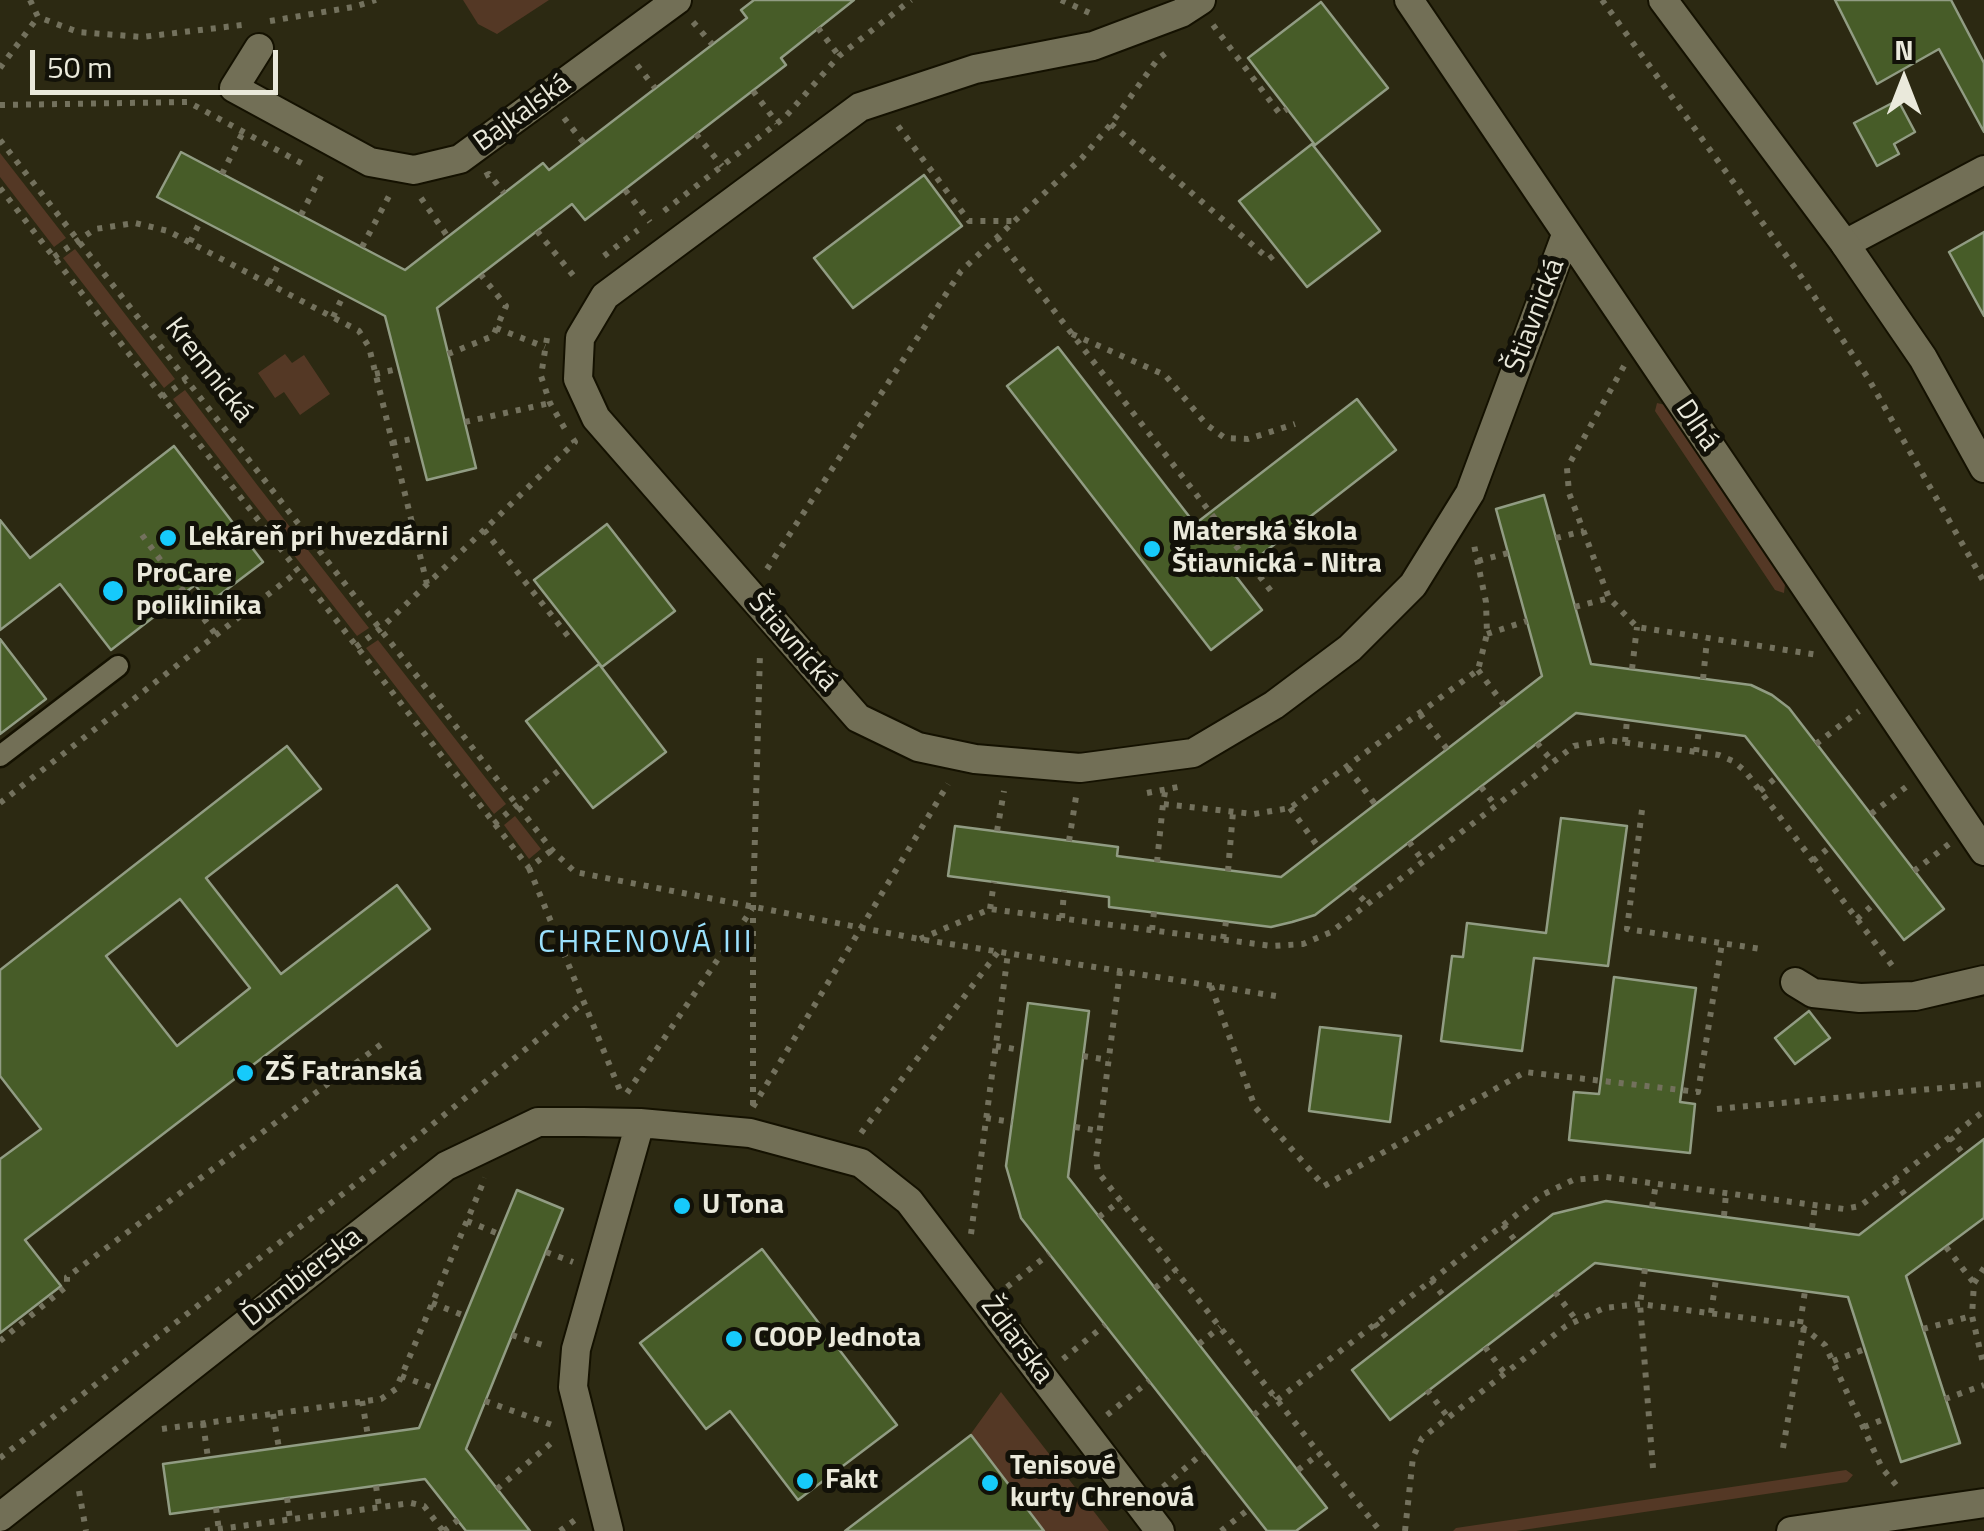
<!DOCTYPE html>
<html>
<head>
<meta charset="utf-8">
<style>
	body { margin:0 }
	#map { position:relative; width:1984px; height:1531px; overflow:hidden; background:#2c2912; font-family:"Titillium Web",sans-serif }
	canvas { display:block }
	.north { position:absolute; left:1854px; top:30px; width:100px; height:100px; -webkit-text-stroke:8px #121108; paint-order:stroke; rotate:0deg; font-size:28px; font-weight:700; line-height:40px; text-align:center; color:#eae9db }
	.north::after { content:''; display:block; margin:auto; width:35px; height:45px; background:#eae9db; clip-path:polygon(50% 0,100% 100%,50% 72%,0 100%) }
	.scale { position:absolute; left:30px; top:50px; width:248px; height:45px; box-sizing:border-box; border:5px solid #eae9db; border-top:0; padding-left:12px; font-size:30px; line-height:35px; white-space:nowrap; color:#eae9db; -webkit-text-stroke:8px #121108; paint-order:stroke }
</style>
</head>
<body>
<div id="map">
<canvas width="1984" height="1531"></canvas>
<div class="north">N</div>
<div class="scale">50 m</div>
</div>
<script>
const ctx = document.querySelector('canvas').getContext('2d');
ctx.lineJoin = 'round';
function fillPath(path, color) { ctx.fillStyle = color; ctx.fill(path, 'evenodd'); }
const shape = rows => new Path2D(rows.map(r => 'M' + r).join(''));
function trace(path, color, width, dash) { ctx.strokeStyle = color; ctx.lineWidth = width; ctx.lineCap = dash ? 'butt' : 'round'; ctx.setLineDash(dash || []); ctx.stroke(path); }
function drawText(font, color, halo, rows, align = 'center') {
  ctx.font = font + ' "Titillium Web",sans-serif'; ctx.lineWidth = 10; ctx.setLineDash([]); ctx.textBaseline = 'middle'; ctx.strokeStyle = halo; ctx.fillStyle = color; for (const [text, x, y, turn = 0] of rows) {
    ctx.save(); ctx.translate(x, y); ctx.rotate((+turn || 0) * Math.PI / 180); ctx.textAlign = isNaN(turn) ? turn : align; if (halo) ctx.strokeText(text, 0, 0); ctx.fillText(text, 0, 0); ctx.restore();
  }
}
const green = shape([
	[463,0,549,0,497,34,478,24],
	[0,153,66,238,54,247,0,177],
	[75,249,175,379,164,388,63,258],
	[285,354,292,363,304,355,330,394,300,415,284,392,275,398,258,373],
	[185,390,258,486,369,628,357,636,247,495,173,399],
	[1657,403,1666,405,1785,584,1784,593,1775,590,1655,411],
	[378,640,506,804,494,814,366,648],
	[515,816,541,849,529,859,504,825],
	[1001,1392,1109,1531,845,1531,970,1435],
	[1846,1470,1853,1475,1847,1482,1516,1531,1453,1531,1456,1528]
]);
const building = shape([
	[754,0,854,0,781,58,786,65,585,220,572,204,437,308,476,468,427,480,385,316,157,197,181,152,405,270,543,163,549,170,747,18,741,10,754,0],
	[1835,0,1951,0,1984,63,1984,132,1939,49,1877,84,1835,0],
	[1321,2,1388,88,1315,145,1248,58,1321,2],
	[1898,100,1915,132,1894,144,1899,154,1877,166,1854,123,1898,100],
	[1312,144,1380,231,1307,287,1239,201,1312,144],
	[924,175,962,226,853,308,814,258,924,175],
	[1984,232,1984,316,1949,252,1984,232],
	[1058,347,1195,524,1357,399,1396,450,1235,575,1262,610,1211,650,1007,386,1058,347],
	[174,446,263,562,209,603,195,585,111,650,60,584,0,630,0,520,30,558,174,446],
	[1544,495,1591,664,1751,685,1772,695,1789,708,1944,909,1904,940,1745,736,1576,713,1315,915,1292,922,1271,927,1109,907,1109,897,948,876,955,826,1118,847,1117,856,1281,877,1542,676,1496,509,1544,495],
	[607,524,675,611,602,667,534,580,607,524],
	[0,639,46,699,0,734,0,639],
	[599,664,666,752,593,808,526,721,599,664],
	[287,746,321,789,206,878,281,974,397,885,430,929,25,1240,61,1286,0,1333,0,1159,41,1129,0,1076,0,970,287,746],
	[180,899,250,988,177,1046,106,956,180,899],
	[1561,818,1627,826,1608,966,1534,958,1522,1051,1441,1041,1452,956,1463,957,1467,923,1546,933,1561,818],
	[1614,977,1696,988,1680,1102,1695,1104,1690,1153,1569,1140,1574,1092,1599,1094,1614,977],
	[1028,1003,1089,1011,1068,1177,1327,1508,1296,1531,1267,1531,1021,1218,1006,1166,1028,1003],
	[1809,1011,1830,1038,1795,1064,1775,1038,1809,1011],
	[1320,1027,1401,1036,1390,1122,1309,1111,1320,1027],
	[1984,1139,1984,1218,1906,1276,1960,1443,1901,1462,1848,1297,1595,1263,1390,1420,1352,1370,1553,1214,1606,1201,1859,1235,1984,1139],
	[517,1190,563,1209,466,1449,530,1531,466,1531,425,1479,170,1514,163,1464,419,1428,517,1190],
	[762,1249,897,1425,798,1500,730,1411,706,1429,640,1343,762,1249],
	[971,1435,1044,1531,845,1531,971,1435]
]);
const path = shape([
	[30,0,38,17,78,32,142,37,242,25],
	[1061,0,1092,14],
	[1602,0,1798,272,1868,378,1984,582],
	[270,21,353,7,376,0],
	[693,22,712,44],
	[1213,25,1280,114,1287,109],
	[818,28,839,56],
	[637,65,655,88],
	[0,68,38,17],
	[753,91,777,123],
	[0,105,188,102,303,164],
	[564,118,584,143],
	[1111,124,1269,259,1279,251],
	[898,126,969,221,1012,221],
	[696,134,722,166],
	[0,140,552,850,575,872,919,939,1276,996],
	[222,174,243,132],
	[485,176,489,174,504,193],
	[0,188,529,868,552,850],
	[625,190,650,222],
	[421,198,448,237],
	[664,211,785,117,839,56,911,0],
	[301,215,322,174],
	[537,231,577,280],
	[997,237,1271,591],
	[190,242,201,220],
	[362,247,389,196],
	[604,256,638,230],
	[54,257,95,229,135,223,168,231,359,331,369,347,427,584],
	[269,283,280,261],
	[333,317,344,294],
	[496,328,545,347],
	[1072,334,1165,375,1207,425,1225,438,1248,439,1295,424],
	[547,338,541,376,550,403,565,429],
	[448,354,493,336,506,306,481,275],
	[1624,366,1567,468,1569,493,1609,598,1637,627,1818,655],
	[375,374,398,369],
	[162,397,186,380],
	[465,422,550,403],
	[392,443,416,438],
	[484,530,568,636,574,631],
	[142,535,216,635],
	[1556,538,1584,531],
	[1478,561,1508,553],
	[767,569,961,271,1082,158,1111,124,1157,60,1167,52],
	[1575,607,1609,598],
	[1487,634,1527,621],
	[356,647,380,629,484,530,575,442,573,439],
	[1632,669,1637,627],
	[1478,670,1504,705],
	[1703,679,1707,640],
	[1420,714,1447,749],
	[1625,742,1627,720],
	[1537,743,1552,761],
	[1816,744,1859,711],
	[1696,752,1699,730],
	[1348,768,1375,804],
	[1481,787,1495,805],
	[1760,791,1777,777],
	[1165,792,1163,804,1254,814,1290,808,1478,670,1487,634,1486,602,1474,545],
	[1147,793,1178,787],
	[0,803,297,572],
	[1290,808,1319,848],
	[1642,810,1627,929,1761,949],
	[1871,814,1906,787],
	[494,824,562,768],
	[997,831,1004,791],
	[1069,841,1076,797],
	[1409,842,1423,861],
	[1813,861,1831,846],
	[1157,862,1163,804],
	[529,868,621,1093],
	[1228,871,1233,812],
	[1914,871,1949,844],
	[1352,887,1367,904],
	[990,909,994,882],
	[1062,918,1064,891],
	[1857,919,1875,903],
	[1152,930,1154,912],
	[920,939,990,909,1272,946,1303,944,1331,932,1574,746,1606,740,1719,755,1733,761,1745,771,1894,968],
	[1223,939,1226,922],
	[1120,971,1096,1159,1098,1172,1380,1531],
	[1211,986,1255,1107,1324,1186,1525,1072,1698,1092,1722,943],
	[996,1046,1021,1050],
	[1083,1056,1109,1060],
	[627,1093,752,909],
	[753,1105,753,908,760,653],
	[753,1107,948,784],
	[1717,1109,1984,1084],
	[986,1118,1012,1122],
	[1075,1127,1100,1131],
	[861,1133,998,952],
	[1950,1137,1964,1155],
	[1894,1180,1907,1198],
	[1652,1207,1656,1184],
	[1724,1216,1726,1194],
	[1099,1217,1120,1201],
	[467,1221,499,1234],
	[1503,1225,1517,1243],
	[1812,1228,1815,1205],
	[971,1234,1008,953],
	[1946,1247,1974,1283],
	[546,1252,573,1262],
	[1984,1268,1974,1283,1972,1316,1984,1367],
	[1645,1269,1640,1304,1653,1468],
	[1431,1280,1445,1298],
	[1007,1287,1049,1254],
	[1155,1288,1176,1271],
	[1555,1292,1577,1321],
	[432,1303,465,1316],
	[1711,1313,1716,1279],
	[1375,1323,1389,1341],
	[1800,1324,1805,1291],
	[1923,1329,1972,1316],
	[512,1335,549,1347],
	[0,1341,67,1286,67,1277,383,1043],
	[1199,1344,1220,1327],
	[1485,1347,1505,1374],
	[1063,1359,1105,1325],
	[1833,1361,1865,1349],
	[401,1376,436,1389],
	[1427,1390,1448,1417],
	[1945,1399,1984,1385],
	[1277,1400,1542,1195,1573,1180,1606,1177,1844,1209,1860,1206,1984,1111],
	[362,1401,368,1436],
	[485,1401,555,1426],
	[273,1414,279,1448],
	[1107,1415,1149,1381],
	[1254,1415,1275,1397],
	[203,1423,208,1458],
	[1864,1427,1887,1418],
	[162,1429,381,1399,396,1389,485,1178],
	[1783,1448,1804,1328],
	[0,1458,418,1136,584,1002],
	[1298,1470,1319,1454],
	[376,1486,379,1507],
	[1163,1487,1204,1452],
	[497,1489,556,1439],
	[79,1491,86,1531],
	[287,1498,290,1519],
	[216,1508,219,1531],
	[205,1531,411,1503,424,1506,443,1531],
	[444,1531,458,1520],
	[560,1531,579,1517],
	[1221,1531,1249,1509],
	[1405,1531,1413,1457,1422,1438,1566,1326,1604,1308,1640,1304,1800,1325,1825,1345,1882,1468,1897,1486]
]);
const service = shape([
	[0,756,118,666]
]);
const minor = shape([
	[1201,0,1181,13,1093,46,975,69,860,107,605,296,580,338,578,379,596,418,858,718,918,747,975,759,1080,768,1193,753,1274,705,1350,648,1413,585,1470,493,1566,235],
	[1409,0,1984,851],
	[259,48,234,88,370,162,414,170,460,159,677,0],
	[1845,244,1984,170],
	[1795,982,1813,993,1860,998,1915,996,1984,980],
	[0,1517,446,1166,538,1122,583,1122,640,1123,750,1133,861,1163,909,1201,1160,1531],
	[609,1531,573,1387,576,1349,640,1123],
	[1791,1531,1984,1503]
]);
const tertiary = shape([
	[1663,0,1845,244,1923,358,1984,468]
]);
const markers = [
	[168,538,10,"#16cafb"],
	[1152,549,10,"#16cafb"],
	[113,591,12,"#16cafb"],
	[245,1073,10,"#16cafb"],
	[682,1206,10,"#16cafb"],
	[734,1339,10,"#16cafb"],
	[805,1481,10,"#16cafb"],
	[990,1483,10,"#16cafb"]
];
const streetNames = [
	["Bajkalská",523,114,-36],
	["Štiavnická",1536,316,-69],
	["Kremnická",208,371,52],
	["Dlhá",1696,426,56],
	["Štiavnická",792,643,49],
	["Ďumbierska",303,1278,-38],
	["Ždiarska",1016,1341,53]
];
const poiNames = [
	["Materská škola",1172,533],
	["Štiavnická - Nitra",1172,565],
	["Lekáreň pri hvezdárni",188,538],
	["ProCare",136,575],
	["poliklinika",136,607],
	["ZŠ Fatranská",265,1073],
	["U Tona",702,1206],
	["COOP Jednota",754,1339],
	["Tenisové",1010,1467],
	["kurty Chrenová",1010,1499],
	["Fakt",825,1481]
];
const quarterNames = [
	["CHRENOVÁ III",646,944]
];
fillPath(green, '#543825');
fillPath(building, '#475c28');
trace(building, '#919c83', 2.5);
trace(service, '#141100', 25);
trace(minor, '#141100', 32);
trace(tertiary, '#141100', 32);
trace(path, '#73715d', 6, [5, 8]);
trace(service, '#726f56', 20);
trace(minor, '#726f56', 28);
trace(tertiary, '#726f56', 28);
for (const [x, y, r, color] of markers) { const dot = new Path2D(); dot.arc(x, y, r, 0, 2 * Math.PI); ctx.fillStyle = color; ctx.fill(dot); trace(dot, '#121108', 4); }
drawText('28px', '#eae9db', '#121108', streetNames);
drawText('bold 28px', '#eae9db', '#121108', poiNames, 'left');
ctx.letterSpacing = '2.5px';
drawText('32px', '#9ae1fd', '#121108', quarterNames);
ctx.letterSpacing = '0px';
</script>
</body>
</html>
